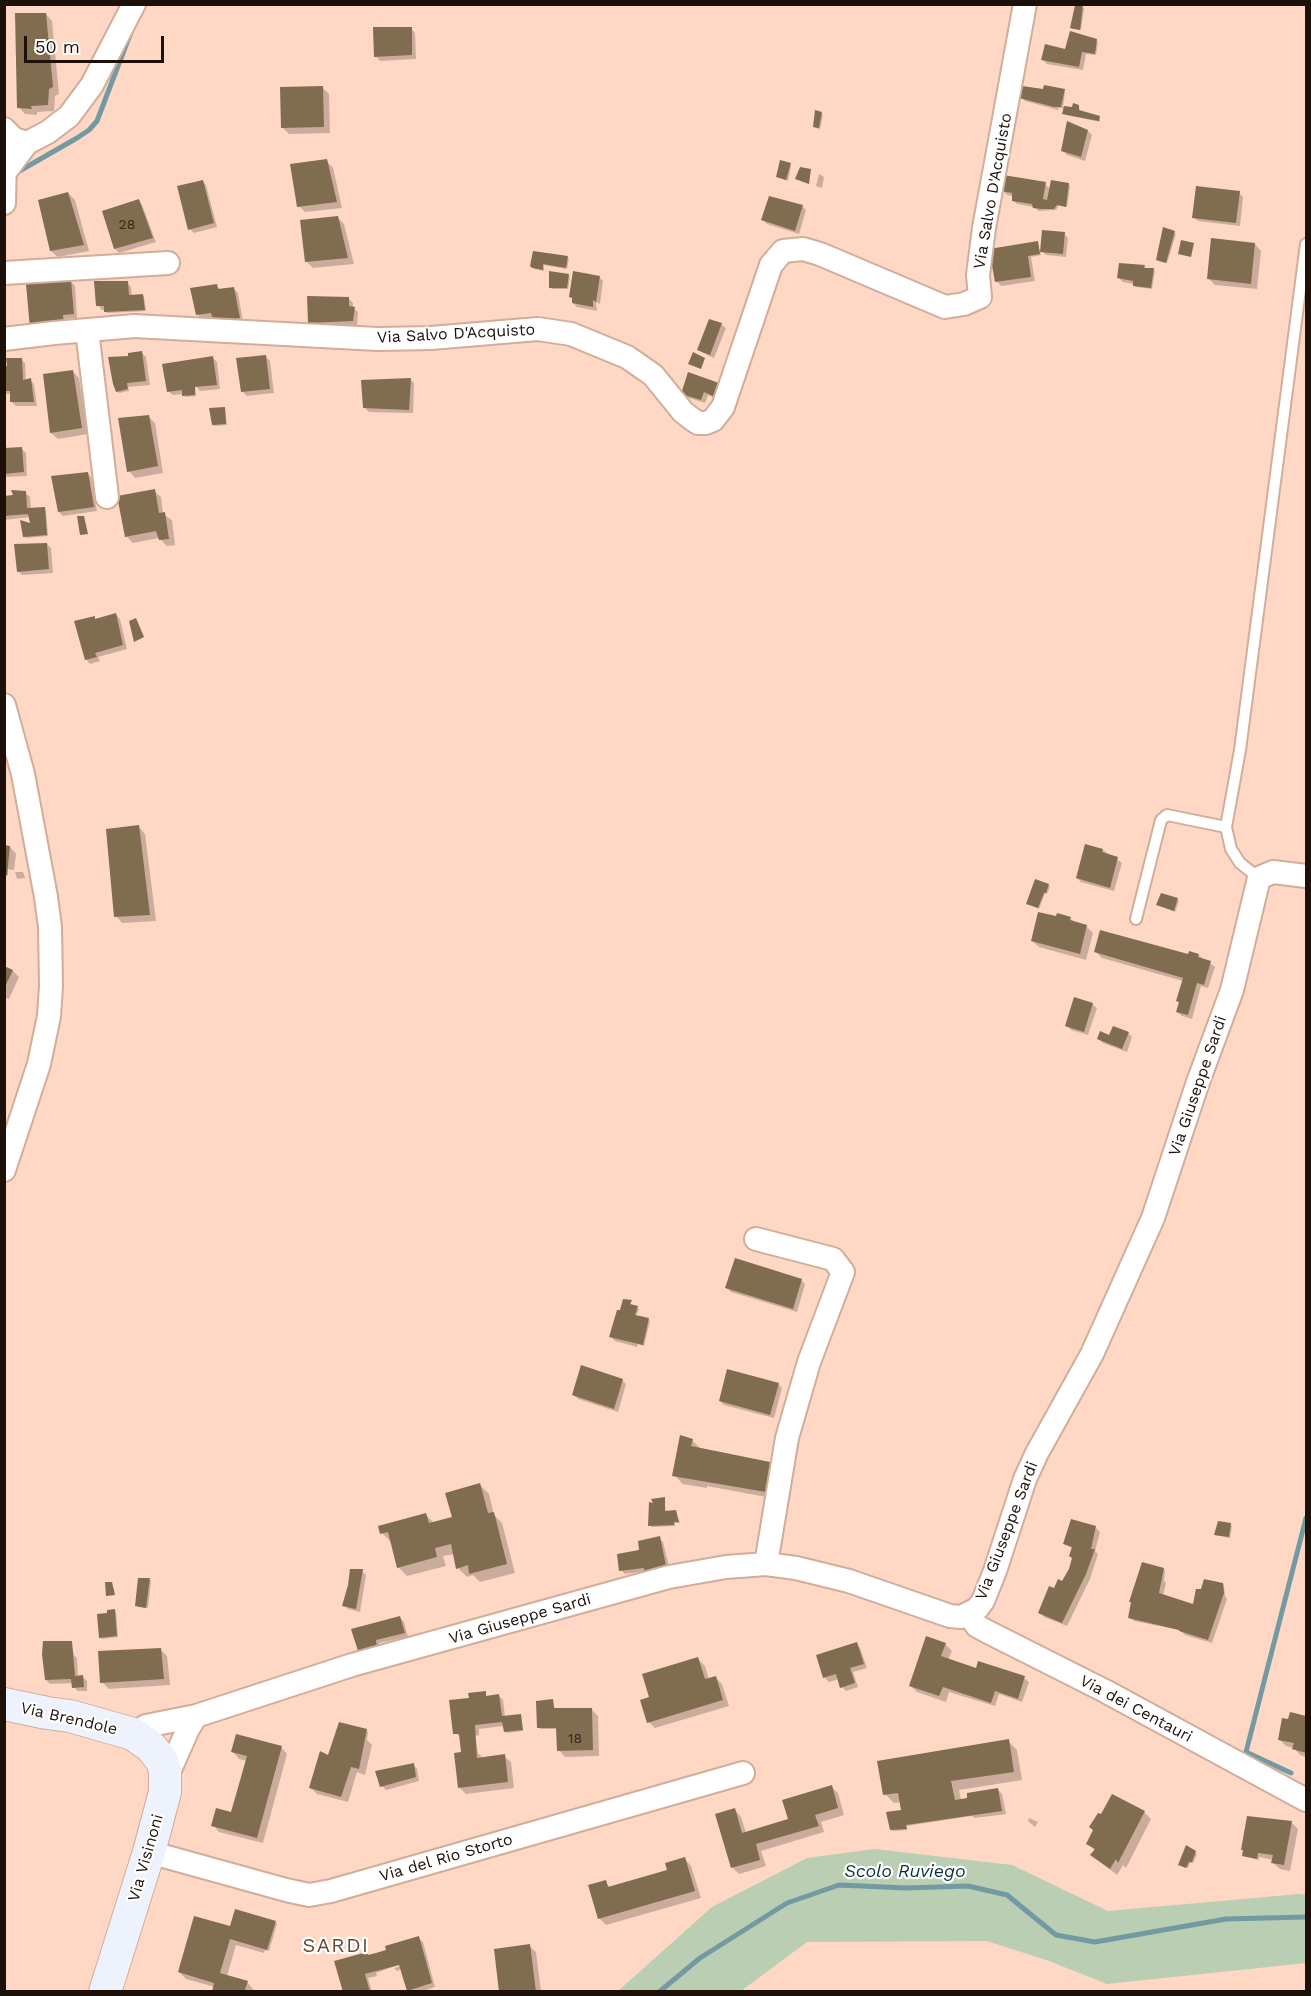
<!DOCTYPE html>
<html>
<head>
<meta charset="utf-8">
<style>
	body { margin:0 }
	#map { position:relative; width:1311px; height:1996px; overflow:hidden; background:#fed8c4; font-family:"Work Sans",sans-serif }
	canvas { display:block }
	.frame { position:absolute; inset:0; border:6px solid #1c1009; pointer-events:none }
	.scale { position:absolute; left:24px; top:36px; width:140px; height:27px; box-sizing:border-box; border:3px solid #1c1009; border-top:0; padding-left:8px; font-size:18px; line-height:21px; white-space:nowrap; color:#1c1009; -webkit-text-stroke:4px #fff; paint-order:stroke }
</style>
</head>
<body>
<div id="map">
<canvas width="1311" height="1996"></canvas>
<div class="frame"></div>
<div class="scale">50 m</div>
</div>
<script>
const ctx = document.querySelector('canvas').getContext('2d');
ctx.lineJoin = 'round';
function fillPath(path, color) { ctx.fillStyle = color; ctx.fill(path, 'evenodd'); }
const shape = rows => new Path2D(rows.map(r => 'M' + r).join(''));
function trace(path, color, width, dash) { ctx.strokeStyle = color; ctx.lineWidth = width; ctx.lineCap = dash ? 'butt' : 'round'; ctx.setLineDash(dash || []); ctx.stroke(path); }
function drawText(font, color, halo, rows, align = 'center') {
  ctx.font = font + ' "Work Sans",sans-serif'; ctx.lineWidth = 4.5; ctx.setLineDash([]); ctx.textBaseline = 'middle'; ctx.strokeStyle = halo; ctx.fillStyle = color; for (const [text, x, y, turn = 0] of rows) {
    ctx.save(); ctx.translate(x, y); ctx.rotate((+turn || 0) * Math.PI / 180); ctx.textAlign = isNaN(turn) ? turn : align; if (halo) ctx.strokeText(text, 0, 0); ctx.fillText(text, 0, 0); ctx.restore();
  }
}
const green = shape([
	[875,1849,1012,1865,1108,1911,1299,1894,1306,1895,1306,1963,1107,1984,1049,1961,987,1941,807,1942,741,1991,618,1991,712,1907,807,1858]
]);
const shadow = shape([
	[1083,7,1084,9,1081,30,1073,29,1071,28],
	[46,14,52,21,59,94,55,96,54,111,37,112,37,115,25,114,19,107],
	[411,28,415,33,416,59,380,61,376,56],
	[1096,41,1098,42,1096,55,1086,54,1083,70,1047,64,1043,60],
	[323,88,329,94,330,133,289,134,282,127],
	[1064,91,1065,92,1063,107,1073,108,1079,106,1080,112,1099,117,1100,122,1066,115,1064,113,1065,108,1059,108,1058,110,1025,101,1021,97],
	[821,114,823,115,820,129,816,128,814,127],
	[1088,131,1092,135,1085,161,1067,155,1063,151],
	[327,161,333,168,342,208,305,212,299,206],
	[790,165,791,166,788,181,780,178,778,176],
	[819,174,824,177,822,188,816,186],
	[202,181,206,185,217,227,194,233,190,229],
	[1045,184,1050,189,1068,184,1070,186,1067,207,1059,205,1056,210,1039,211,1034,207,1017,204,1013,200,1013,196,1007,195,1003,191],
	[68,193,75,200,89,251,58,257,51,251],
	[1239,193,1243,197,1240,226,1198,221,1193,217],
	[138,201,142,205,156,242,119,253,115,249,104,212],
	[802,206,806,210,799,234,767,224,763,220],
	[337,217,344,224,354,264,313,268,307,262],
	[1174,233,1176,234,1167,263,1159,261,1157,259],
	[1064,234,1068,238,1066,257,1046,255,1042,251],
	[1037,242,1041,255,1031,257,1035,281,1001,286,997,281],
	[1255,244,1261,251,1257,289,1215,285,1208,278],
	[567,258,569,259,567,269,544,265,544,271,535,269,532,265],
	[1144,266,1147,269,1155,271,1152,289,1136,287,1134,284,1123,282,1119,278],
	[568,276,570,277,568,289,552,289,550,287],
	[599,277,603,281,600,304,596,302,597,311,577,307,573,303],
	[71,282,75,286,77,318,64,319,65,326,33,330],
	[127,283,131,287,132,296,143,296,144,297,146,311,107,313,105,310,102,310,98,305],
	[216,286,221,290,234,289,238,293,243,322,213,317,201,318,197,314],
	[349,299,353,303,353,308,358,312,357,325,314,327,310,322],
	[721,324,726,328,714,358,703,353,699,349],
	[142,353,146,357,150,385,128,387,129,391,119,393,117,391,130,357],
	[266,357,270,361,274,393,247,396,243,392],
	[213,358,217,362,220,389,200,391,195,385,196,396,185,397,184,394,173,395,168,391],
	[21,359,25,363,26,381,30,380,34,384,37,406,16,406,12,402,12,394,4,394,4,367],
	[72,371,79,378,88,434,58,439,51,433],
	[410,379,414,383,413,413,369,412,365,408],
	[718,384,722,388,719,400,708,395,705,403,686,397,682,393],
	[225,409,227,425,215,426,213,425],
	[149,417,155,423,163,473,135,478,129,471],
	[4,449,22,449,26,453,27,476,4,477],
	[87,473,91,477,97,511,63,516,59,512],
	[154,491,161,497,163,514,172,520,175,545,167,546,159,538,133,543,127,537],
	[25,493,30,497,31,510,44,509,46,511,48,536,26,538,24,536,32,525,31,517,4,520,4,497],
	[47,544,51,548,53,573,22,575,18,571],
	[116,614,120,619,127,649,98,657,100,661,90,664,86,659,94,618,97,620],
	[139,827,145,834,156,921,122,923,116,916],
	[4,847,10,847,16,854,14,870,8,869,8,876,4,875],
	[1103,850,1122,863,1114,891,1081,882,1077,878],
	[15,872,23,872,25,878,17,879],
	[1048,885,1050,887,1047,894,1045,893,1039,909,1027,903],
	[1177,900,1179,901,1175,912,1158,905],
	[1058,918,1070,918,1075,923,1086,926,1093,933,1086,960,1039,947,1032,941],
	[1095,951,1198,955,1215,967,1208,988,1201,986,1192,1019,1182,1016,1177,1012,1180,1003,1177,1001,1183,981,1102,958],
	[4,967,13,971,19,977,9,999,4,997],
	[1092,1004,1097,1008,1088,1035,1071,1030,1067,1026],
	[1128,1033,1132,1037,1127,1052,1103,1043,1098,1039],
	[801,1280,805,1284,797,1312,731,1292,727,1288],
	[631,1301,631,1306,639,1309,636,1317,650,1321,644,1346,638,1344,637,1347,615,1341,611,1337,621,1311],
	[622,1380,626,1384,618,1412,578,1399,574,1395],
	[778,1384,782,1388,774,1418,724,1405,720,1401],
	[692,1440,702,1450,770,1464,776,1470,772,1498,707,1486,707,1488,683,1484,674,1475],
	[480,1485,489,1494,494,1515,502,1523,515,1573,480,1582,473,1575,467,1577,458,1568,455,1554,443,1556,446,1566,407,1576,398,1567,391,1542,382,1533,426,1515,434,1523,454,1518],
	[664,1499,666,1512,675,1512,680,1523,675,1523,675,1526,652,1527,650,1525],
	[1230,1524,1232,1526,1230,1538,1215,1535],
	[1095,1527,1100,1532,1095,1551,1098,1554,1090,1579,1067,1626,1044,1617,1040,1613,1055,1590,1063,1583,1073,1559,1073,1549,1065,1544],
	[659,1538,663,1542,670,1570,650,1575,646,1571,625,1574,621,1570,641,1551],
	[1164,1569,1165,1571,1164,1581,1166,1583,1163,1595,1194,1605,1206,1592,1223,1584,1224,1586,1225,1596,1227,1599,1212,1643,1185,1635,1180,1630,1134,1621,1129,1617],
	[362,1571,366,1575,360,1612,348,1609,344,1605],
	[149,1580,151,1581,148,1608,138,1607,137,1606],
	[115,1611,116,1612,118,1637,102,1639,100,1637,109,1614],
	[400,1618,404,1622,408,1637,379,1643,380,1650,363,1654,359,1650],
	[71,1642,74,1655,77,1658,78,1677,83,1677,87,1681,87,1691,78,1691,74,1687,73,1683,50,1684,46,1680],
	[856,1644,860,1648,867,1668,853,1672,858,1687,846,1691,842,1687,839,1679,829,1682,825,1678,818,1656],
	[945,1644,952,1651,948,1660,977,1670,1024,1678,1029,1682,1022,1702,999,1694,995,1706,949,1692,946,1702,917,1692,910,1685],
	[161,1650,167,1656,170,1685,109,1689,102,1682],
	[698,1659,705,1666,709,1680,716,1678,722,1684,729,1706,655,1728,649,1722,651,1698],
	[499,1696,503,1700,505,1717,520,1715,523,1731,507,1733,504,1726,479,1729,479,1735,475,1736,478,1753,483,1758,504,1756,511,1762,514,1788,466,1794,459,1787,463,1753,461,1737,455,1733,486,1703],
	[553,1701,555,1710,592,1710,598,1716,599,1756,565,1757,559,1750,557,1729,540,1729,539,1727],
	[1291,1714,1306,1718,1306,1757,1300,1755,1294,1748,1286,1746,1279,1739,1289,1721],
	[366,1730,368,1732,367,1740,372,1745,365,1775,357,1772,348,1802,317,1794,311,1788,329,1757],
	[1008,1741,1017,1750,1022,1780,959,1790,961,1800,998,1790,1002,1794,1006,1814,975,1818,972,1816,906,1826,907,1830,893,1831,891,1829,903,1814,901,1802,894,1803,885,1794],
	[281,1747,287,1754,263,1843,219,1832,213,1825,233,1814,247,1761,239,1759,233,1752],
	[413,1765,417,1769,419,1781,386,1790,382,1786],
	[831,1787,838,1793,844,1815,821,1822,824,1832,761,1851,766,1866,739,1874,733,1868,735,1810,741,1817,746,1833,790,1820],
	[1144,1812,1151,1819,1126,1868,1123,1865,1117,1875,1092,1855,1095,1851,1088,1843],
	[1029,1818,1038,1822,1035,1827,1028,1821],
	[1291,1822,1298,1829,1290,1871,1280,1869,1273,1863,1274,1860,1259,1857,1259,1860,1244,1856],
	[1195,1852,1197,1854,1193,1863,1190,1863,1188,1868,1180,1865],
	[685,1859,691,1866,701,1898,606,1925,599,1918,605,1882,611,1888,669,1871],
	[275,1922,277,1924,269,1951,265,1950,264,1953,236,1945,227,1976,247,1982,253,1989,253,1992,213,1992,215,1987,186,1979,179,1972,231,1928],
	[418,1938,423,1942,435,1987,421,1992,410,1992,402,1969,397,1971,394,1968,407,1965,406,1962,376,1973,377,1976,368,1978,372,1992,345,1992,367,1953,370,1956],
	[529,1946,536,1952,541,1992,501,1992]
]);
const stream = shape([
	[16,173,77,138,89,130,97,121,131,32],
	[1291,1773,1246,1752,1306,1518],
	[659,1992,700,1958,787,1903,839,1885,906,1888,968,1886,1007,1895,1056,1935,1095,1942,1226,1919,1306,1917]
]);
const building = shape([
	[1075,5,1083,5,1080,30,1070,28],
	[15,13,46,13,53,87,49,89,48,105,31,106,32,109,17,108],
	[373,27,412,27,412,55,374,57],
	[1070,31,1097,39,1095,54,1082,52,1079,67,1041,60,1045,44,1065,49],
	[1044,85,1065,89,1061,107,1054,107,1019,98,1022,86,1043,89],
	[323,86,324,127,281,128,280,87],
	[1073,103,1079,105,1079,110,1100,116,1099,121,1062,114,1064,106,1072,107],
	[815,110,822,112,819,128,813,127],
	[1067,121,1088,130,1081,157,1061,151],
	[327,159,337,202,297,207,290,164],
	[780,160,791,163,786,180,776,177],
	[800,167,811,169,809,184,795,179],
	[1003,175,1046,182,1043,199,1047,200,1051,180,1069,183,1066,207,1057,205,1054,209,1041,209,1033,208,1032,204,1012,201,1012,193,1001,191],
	[203,180,214,223,188,230,177,186],
	[1196,186,1240,191,1236,223,1192,218],
	[68,192,84,245,50,251,38,200],
	[769,196,803,205,795,231,761,220],
	[139,199,153,238,114,249,102,211],
	[338,216,348,258,305,262,300,220],
	[1163,227,1175,231,1166,263,1156,260],
	[1042,230,1065,232,1063,254,1040,252],
	[1211,238,1255,243,1251,284,1207,279],
	[1181,240,1194,243,1191,257,1178,254],
	[1038,241,1040,254,1028,256,1031,277,995,282,989,249],
	[533,251,568,256,566,268,543,264,543,270,532,268,530,266],
	[1119,263,1145,265,1144,268,1154,268,1151,288,1133,286,1133,281,1117,278],
	[549,271,569,274,567,288,549,288],
	[573,271,600,276,596,302,593,300,593,307,572,303,572,298,569,297],
	[71,280,74,314,63,315,64,325,30,329,26,284],
	[94,281,128,281,129,295,143,294,145,310,104,312,104,306,96,306],
	[217,284,218,289,234,287,240,318,214,324,211,313,196,315,190,288],
	[307,296,349,297,349,306,355,307,353,321,308,323],
	[709,319,722,323,710,355,697,350],
	[142,351,146,381,127,383,128,389,116,392,113,384,108,357,128,356,128,353],
	[693,352,705,358,701,369,688,364],
	[266,355,270,389,241,392,236,358],
	[213,356,217,385,195,387,195,395,182,396,182,390,167,392,162,364],
	[6,358,22,358,23,380,31,378,34,402,10,402,10,391,4,391,4,366,7,366],
	[73,370,82,428,50,433,43,374],
	[688,372,719,383,715,397,704,392,701,400,681,394],
	[411,378,409,410,363,408,361,380],
	[225,407,226,424,212,425,209,408],
	[149,415,158,466,127,472,118,418],
	[22,447,24,472,4,474,4,448],
	[88,472,94,507,58,512,51,476],
	[155,489,159,513,165,512,169,539,159,540,156,531,125,537,117,496],
	[11,490,26,491,27,508,45,507,47,535,23,537,20,520,30,523,28,514,4,516,4,496,13,495],
	[77,516,84,516,88,534,80,535],
	[47,543,49,569,17,572,14,544],
	[116,613,123,645,95,653,97,657,85,660,74,621,95,616,95,619],
	[136,618,144,637,134,642,129,621],
	[139,825,150,915,114,917,106,829],
	[1085,844,1103,849,1102,852,1118,857,1110,888,1076,878],
	[4,845,10,846,7,875,4,875],
	[1035,879,1049,884,1046,893,1044,893,1038,908,1026,904],
	[1161,893,1178,898,1174,911,1156,905],
	[1038,912,1056,916,1057,913,1071,917,1070,920,1087,925,1080,954,1031,941],
	[1100,930,1188,954,1189,951,1199,954,1198,957,1211,961,1204,985,1197,983,1188,1015,1176,1012,1179,1002,1176,1001,1183,978,1094,952],
	[4,966,13,970,4,989],
	[1074,997,1093,1003,1084,1032,1065,1026],
	[1113,1026,1129,1032,1122,1049,1097,1039,1100,1031,1109,1035],
	[735,1258,802,1279,793,1309,725,1288],
	[623,1299,632,1300,630,1304,638,1306,635,1315,649,1318,643,1345,609,1337,617,1310,620,1310],
	[581,1365,623,1379,614,1409,572,1395],
	[727,1369,779,1383,770,1415,719,1401],
	[680,1435,693,1439,691,1446,770,1462,766,1492,672,1476],
	[480,1483,488,1513,494,1512,507,1564,469,1574,468,1565,456,1569,451,1544,435,1548,437,1557,397,1568,388,1532,380,1534,378,1526,426,1513,429,1523,452,1517,445,1493],
	[665,1497,665,1511,676,1510,679,1522,674,1522,674,1525,648,1526,649,1502,653,1503,651,1499],
	[1071,1519,1096,1526,1091,1549,1095,1549,1086,1574,1062,1623,1038,1613,1049,1586,1054,1588,1058,1579,1062,1581,1069,1569,1072,1558,1069,1556,1072,1547,1063,1544],
	[1218,1521,1231,1523,1229,1537,1214,1535],
	[660,1536,666,1566,644,1572,644,1568,619,1571,617,1554,639,1550,638,1541],
	[1142,1562,1164,1568,1159,1593,1193,1604,1196,1589,1201,1589,1204,1579,1223,1583,1224,1593,1208,1640,1179,1631,1179,1630,1128,1618,1131,1602,1129,1602],
	[350,1569,363,1569,356,1609,342,1606,348,1585],
	[138,1578,150,1578,146,1608,135,1606],
	[105,1582,112,1582,115,1595,106,1596],
	[115,1609,117,1636,99,1638,97,1614,107,1613,107,1610],
	[400,1616,405,1633,376,1640,377,1647,358,1651,351,1629],
	[926,1636,946,1643,941,1656,976,1668,978,1661,1025,1676,1018,1699,995,1691,991,1703,943,1687,939,1696,909,1686],
	[43,1641,72,1641,75,1676,83,1675,84,1687,72,1688,71,1679,45,1680,42,1654],
	[857,1642,864,1664,850,1668,855,1683,840,1688,836,1674,823,1678,816,1655],
	[161,1648,164,1679,100,1683,98,1651],
	[698,1657,705,1679,716,1676,723,1700,647,1723,640,1700,649,1697,642,1674],
	[486,1691,486,1696,499,1694,502,1716,521,1714,523,1730,504,1732,502,1722,475,1725,477,1758,505,1754,508,1782,458,1788,454,1753,461,1752,459,1734,453,1734,449,1700,469,1698,468,1693],
	[553,1699,554,1708,592,1708,593,1750,557,1751,556,1728,537,1728,536,1701],
	[1290,1712,1306,1716,1306,1753,1292,1749,1294,1743,1278,1740,1282,1718,1288,1719],
	[339,1722,367,1729,359,1769,351,1767,341,1797,309,1788,320,1751,328,1755],
	[236,1734,282,1746,257,1838,211,1826,216,1808,231,1812,247,1756,231,1752],
	[1009,1739,1014,1772,951,1781,955,1800,967,1798,967,1793,998,1788,1002,1811,906,1825,907,1829,890,1830,886,1812,901,1810,898,1793,883,1795,877,1761],
	[414,1763,416,1777,380,1787,375,1771],
	[832,1785,838,1808,815,1815,819,1826,756,1844,760,1860,731,1868,715,1814,735,1808,742,1833,788,1819,782,1800],
	[1112,1794,1145,1811,1118,1863,1116,1859,1110,1869,1090,1855,1095,1849,1086,1844,1093,1830,1089,1827,1098,1813,1101,1814],
	[1247,1816,1292,1821,1284,1865,1271,1863,1273,1855,1258,1853,1257,1859,1242,1856,1243,1850,1241,1850],
	[1186,1845,1196,1851,1192,1862,1189,1862,1186,1868,1178,1865],
	[685,1857,695,1891,598,1919,588,1885,606,1880,608,1887,667,1870,665,1863],
	[235,1909,276,1921,267,1950,230,1939,220,1973,248,1981,244,1992,212,1992,214,1983,178,1972,194,1916,230,1926],
	[419,1936,432,1983,407,1991,399,1965,365,1974,370,1992,343,1992,334,1961,367,1952,368,1955,376,1953,386,1950,385,1946],
	[530,1944,536,1992,499,1992,494,1949]
]);
const lane = shape([
	[1259,878,1240,863,1231,849,1226,827,1240,750,1306,244],
	[1136,919,1161,820,1167,815,1226,827]
]);
const street = shape([
	[4,129,14,139,27,143],
	[6,171,27,143,48,132,69,116,92,85,134,4],
	[4,203,5,157],
	[4,273,168,263],
	[87,330,107,497],
	[4,339,54,333,134,326,377,339,431,338,538,329,571,334,627,357,653,375,683,412,692,419,698,423,706,423,713,420,723,407,771,265,783,251,803,249,820,254,945,307,964,304,980,297,978,275,984,228,1025,4],
	[4,705,23,774,46,897,50,927,51,986,49,1016,39,1064,4,1170],
	[756,1239,833,1259,843,1272,809,1362,787,1438,766,1564],
	[969,1615,977,1626,986,1631,1105,1691,1306,1800],
	[133,1734,146,1726,196,1716,352,1665,669,1577,726,1567,766,1564,796,1568,849,1581,950,1616,961,1617,977,1609,983,1601,995,1571,1025,1479,1037,1453,1092,1354,1153,1218,1198,1082,1232,990,1259,878,1273,872,1306,876],
	[165,1781,188,1729,196,1716],
	[149,1852,286,1890,309,1895,331,1891,743,1773]
]);
const secondary = shape([
	[4,1704,47,1713,70,1716,133,1734,151,1747,162,1761,165,1771,165,1792,149,1852,105,1992]
]);
const numberNames = [
	["28",127,225],
	["18",575,1739]
];
const streetNames = [
	["Via Salvo D'Acquisto",993,191,-80],
	["Via Salvo D'Acquisto",456,334,-3],
	["Via Giuseppe Sardi",1198,1086,-71],
	["Via Giuseppe Sardi",1007,1531,-69],
	["Via Giuseppe Sardi",520,1619,-16],
	["Via dei Centauri",1136,1709,28],
	["Via Brendole",69,1719,13],
	["Via Visinoni",146,1858,-74],
	["Via del Rio Storto",446,1858,-16]
];
const waterNames = [
	["Scolo Ruviego",905,1872]
];
const quarterNames = [
	["SARDI",336,1946]
];
fillPath(green, '#b9ceb2');
fillPath(shadow, '#0003');
trace(stream, '#739aa3', 5);
fillPath(building, '#806c4f');
trace(lane, '#d1ad9a', 14);
trace(street, '#d1ad9a', 26);
trace(secondary, '#d1ad9a', 34);
trace(lane, '#fff', 10);
trace(street, '#fff', 22);
trace(secondary, '#eef2fd', 32);
drawText('14px', '#35271a', null, numberNames);
drawText('16px', '#1c1009', '#fff', streetNames);
drawText('italic 18px', '#093139', '#fff', waterNames);
ctx.letterSpacing = '1.5px';
drawText('20px', '#654736', '#fff', quarterNames);
ctx.letterSpacing = '0px';
</script>
</body>
</html>
